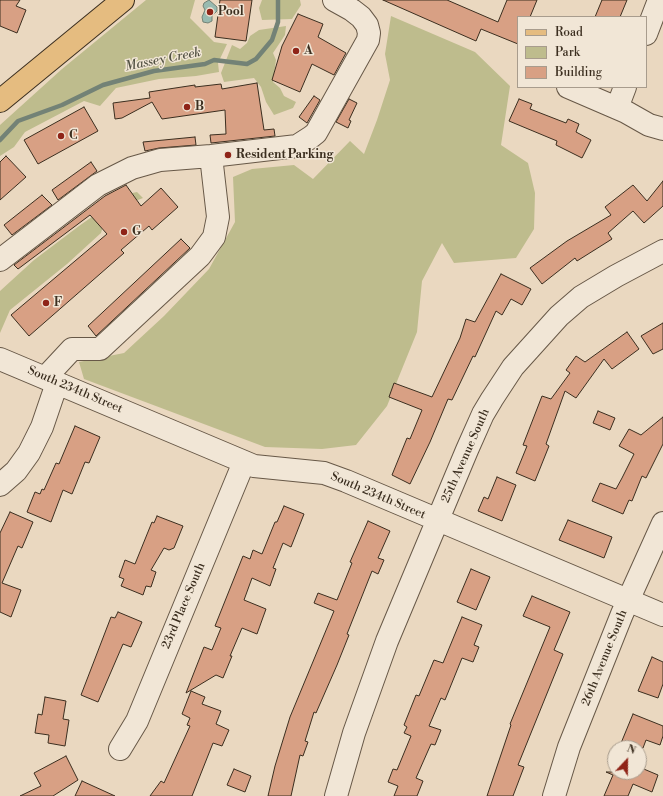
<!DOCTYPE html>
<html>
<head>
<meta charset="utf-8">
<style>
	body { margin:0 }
	#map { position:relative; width:663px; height:796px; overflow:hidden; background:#ead8c0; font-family:"Libre Bodoni",serif }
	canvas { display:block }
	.legend { position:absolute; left:517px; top:16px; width:130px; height:72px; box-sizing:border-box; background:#f1e6d6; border:1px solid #a89c8d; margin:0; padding:5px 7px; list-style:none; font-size:12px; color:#3b2e1f }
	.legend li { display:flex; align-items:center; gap:8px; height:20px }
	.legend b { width:20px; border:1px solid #a89c8d }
	.north { position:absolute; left:607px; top:740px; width:40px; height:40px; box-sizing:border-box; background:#f1e6d6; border:1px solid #a89c8d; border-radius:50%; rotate:22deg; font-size:11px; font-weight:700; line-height:16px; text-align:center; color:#3b2e1f }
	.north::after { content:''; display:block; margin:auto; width:14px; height:18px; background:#8f2418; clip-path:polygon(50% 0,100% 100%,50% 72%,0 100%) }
</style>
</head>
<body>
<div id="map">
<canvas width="663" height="796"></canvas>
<ul class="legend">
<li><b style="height:5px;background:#e5bc80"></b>Road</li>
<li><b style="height:11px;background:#bebc8d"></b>Park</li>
<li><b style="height:11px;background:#d8a084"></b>Building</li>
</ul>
<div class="north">N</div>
</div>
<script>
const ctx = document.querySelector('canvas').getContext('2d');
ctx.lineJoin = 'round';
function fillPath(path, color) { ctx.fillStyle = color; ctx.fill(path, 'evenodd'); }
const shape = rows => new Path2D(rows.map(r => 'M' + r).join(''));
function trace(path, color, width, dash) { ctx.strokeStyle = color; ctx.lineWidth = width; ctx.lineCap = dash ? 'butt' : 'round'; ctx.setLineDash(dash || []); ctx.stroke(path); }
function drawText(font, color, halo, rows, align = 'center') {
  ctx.font = font + ' "Libre Bodoni",serif'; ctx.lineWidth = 3; ctx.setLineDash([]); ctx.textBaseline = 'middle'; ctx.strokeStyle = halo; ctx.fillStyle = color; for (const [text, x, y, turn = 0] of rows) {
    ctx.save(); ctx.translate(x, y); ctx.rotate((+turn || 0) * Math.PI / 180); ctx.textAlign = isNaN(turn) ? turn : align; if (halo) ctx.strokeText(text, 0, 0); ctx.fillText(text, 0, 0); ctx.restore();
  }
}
const green = shape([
	[146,0,195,0,190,18,214,42,227,44,218,63,219,72,196,76,159,79,116,88,100,106,84,101,25,132,14,147,0,156,0,125,62,69],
	[262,0,300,0,301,5,292,19,262,20,259,8],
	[391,16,475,52,510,86,501,145,528,163,535,193,534,229,516,258,454,263,442,243,422,281,417,332,387,406,356,445,322,449,265,447,84,379,79,362,124,353,164,316,209,269,235,222,233,177,252,169,294,165,313,179,350,141,364,154,377,120,390,80,385,54],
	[286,26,285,35,273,53,276,60,273,82,280,88,284,96,296,102,293,108,274,115,266,102,261,87,254,78,224,82,221,73,232,45,240,49,247,43,250,36,259,30],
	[137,192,143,198,130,203,104,223,101,233,67,264,10,310,0,333,0,291,34,260,79,226,123,195]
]);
const water = shape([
	[209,0,217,7,217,11,212,16,212,21,208,23,203,22,202,17,205,10,203,6,204,3,209,0]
]);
const stream = shape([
	[0,140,18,121,62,105,103,85,154,71,205,64,214,60,247,64,256,59,272,40,278,22,278,0]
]);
const building = shape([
	[0,0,20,0,16,6,26,10,17,33,0,26,0,0],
	[220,0,252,0,246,41,215,37,220,0],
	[383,0,447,0,498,22,507,0,537,0,530,17,518,17,518,44,481,29,476,41,383,0],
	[602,0,627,0,620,17,595,17,602,0],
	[298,14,323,24,318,37,346,53,334,75,312,64,300,92,272,80,282,46,298,14],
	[257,83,264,130,274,129,275,136,211,143,210,135,226,134,225,110,162,119,152,102,122,118,115,119,113,103,150,98,149,92,195,85,195,87,221,84,222,89,257,83],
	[314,96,320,100,307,123,299,117,314,96],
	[349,99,357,103,349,120,351,121,348,128,336,122,349,99],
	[519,99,532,104,530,109,566,123,568,119,579,124,576,132,591,140,582,158,556,145,557,141,509,121,519,99],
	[84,107,98,131,38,164,24,140,84,107],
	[195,137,196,145,159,148,145,151,143,142,195,137],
	[6,156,26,177,0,200,0,162,6,156],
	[91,162,97,171,58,200,52,190,91,162],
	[663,181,663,206,644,223,633,211,608,233,612,239,577,261,575,258,542,284,530,268,567,241,611,215,605,207,633,185,647,201,663,181],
	[126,185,141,206,161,188,178,207,152,230,149,226,121,250,124,253,29,336,11,315,107,234,90,215,18,269,14,265,105,196,126,185],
	[42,195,52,205,12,235,4,225,42,195],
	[181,239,190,248,96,336,88,326,181,239],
	[501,274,531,289,522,305,511,299,502,315,496,311,475,357,473,356,452,400,448,399,430,442,410,484,392,475,407,438,410,439,422,410,389,397,394,383,432,397,460,338,466,319,475,322,501,274],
	[663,323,663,349,653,354,641,336,663,323],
	[627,332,639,349,612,369,604,359,576,398,565,391,546,444,549,446,535,481,516,473,527,446,523,445,542,396,551,399,570,373,566,370,576,356,585,362,627,332],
	[598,411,615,418,610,430,593,423,598,411],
	[663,417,663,444,646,478,642,476,632,501,629,500,623,514,592,501,600,483,616,489,622,478,634,454,619,446,629,429,641,435,663,417],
	[75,426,100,437,89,463,85,462,72,494,63,490,51,522,27,512,35,492,40,494,42,489,44,490,56,463,59,464,75,426],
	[497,477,516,485,502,521,478,511,484,497,488,499,497,477],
	[284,506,304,514,291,547,283,543,273,568,276,569,270,586,252,578,244,600,266,609,257,634,242,628,230,656,232,656,223,678,216,675,186,693,204,647,212,650,221,628,215,626,243,556,250,559,253,550,262,554,275,522,277,522,284,506],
	[10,512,33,522,22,548,18,546,2,583,21,590,11,617,0,612,0,533,10,512],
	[157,516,183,526,174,548,169,550,164,548,151,570,156,572,151,587,146,586,143,595,121,586,124,579,119,577,125,560,135,564,152,522,154,523,157,516],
	[568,520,612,537,604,558,559,540,568,520],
	[368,521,390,531,378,558,384,560,378,574,372,571,347,634,349,635,337,665,316,713,314,712,305,741,308,742,303,756,300,755,291,796,268,796,275,766,290,717,334,611,314,603,318,593,337,600,352,563,350,562,368,521],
	[471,569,490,577,476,610,457,602,471,569],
	[532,596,570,612,554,650,563,654,518,765,524,767,513,796,487,796,511,725,510,724,550,627,523,616,532,596],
	[118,612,142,622,131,647,123,644,98,702,81,695,111,617,115,618,118,612],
	[462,617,482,625,474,645,479,647,473,662,462,658,445,700,441,698,429,726,441,730,435,745,431,744,416,778,423,781,417,796,394,796,398,786,388,782,393,769,397,770,411,736,404,733,407,727,404,725,416,695,419,696,434,660,443,663,462,617],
	[652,657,663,662,663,684,658,698,638,691,652,657],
	[191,691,205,697,202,704,221,711,216,724,229,730,222,746,213,743,192,796,150,796,161,781,164,783,190,726,187,725,190,718,182,714,191,691],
	[45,697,66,701,63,719,69,720,65,746,48,743,49,735,35,733,38,714,42,715,45,697],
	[633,714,663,726,663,736,660,745,646,740,643,748,619,748,633,714],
	[66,756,78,780,53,796,20,796,41,786,34,773,66,756],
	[639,767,658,775,652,792,633,784,628,796,604,796,613,775,606,772,639,772,639,767],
	[234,769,251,776,245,792,227,785,234,769],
	[82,781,115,796,75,796,82,781]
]);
const minor = shape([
	[646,34,659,0],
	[568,87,626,112,649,125,663,129],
	[617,108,625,87],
	[0,260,98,185,132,168,160,160,211,156,297,146,311,137,316,133,368,40,369,33,367,25,361,17,352,10,334,0],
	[0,359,254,466,324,473,346,481,663,615],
	[45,378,72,349,100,349,200,256,214,237,218,217,211,156],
	[0,485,16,471,29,453,42,427,57,383],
	[120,749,137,721,244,462],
	[336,796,354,733,387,641,467,450,483,414,492,399,513,367,559,316,581,297,616,276,663,251],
	[554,796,569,747,622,614,663,523]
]);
const major = shape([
	[0,101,123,0]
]);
const markers = [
	[210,12,4,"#8f2418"],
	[296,51,4,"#8f2418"],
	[187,107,4,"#8f2418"],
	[61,136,4,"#8f2418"],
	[228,155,4,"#8f2418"],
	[124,232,4,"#8f2418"],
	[46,303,4,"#8f2418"]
];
const poiNames = [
	["Pool",218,12],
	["A",304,51],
	["B",195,107],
	["C",69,136],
	["Resident Parking",236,155],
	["G",132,232],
	["F",54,303]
];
const streetNames = [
	["South 234th Street",75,390,23],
	["25th Avenue South",466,456,-66],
	["South 234th Street",378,496,23],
	["23rd Place South",184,606,-67],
	["26th Avenue South",605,658,-68]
];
const waterNames = [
	["Massey Creek",163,60,-11]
];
fillPath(green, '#bebc8d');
fillPath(water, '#98bab0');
trace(water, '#738276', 1);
trace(stream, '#738276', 4.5);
fillPath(building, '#d8a084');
trace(building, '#3b2e1f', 1);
trace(minor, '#675847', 24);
trace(major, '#3b2e1f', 24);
trace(minor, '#f1e6d6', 22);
trace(major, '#e5bc80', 22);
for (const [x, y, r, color] of markers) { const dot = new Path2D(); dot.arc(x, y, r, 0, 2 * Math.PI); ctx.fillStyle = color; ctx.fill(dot); trace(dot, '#f1e6d6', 1.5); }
drawText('bold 12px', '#3b2e1f', '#f1e6d6', poiNames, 'left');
drawText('12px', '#3b2e1f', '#f1e6d6', streetNames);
drawText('italic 13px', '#525143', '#f1e6d6', waterNames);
</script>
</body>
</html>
